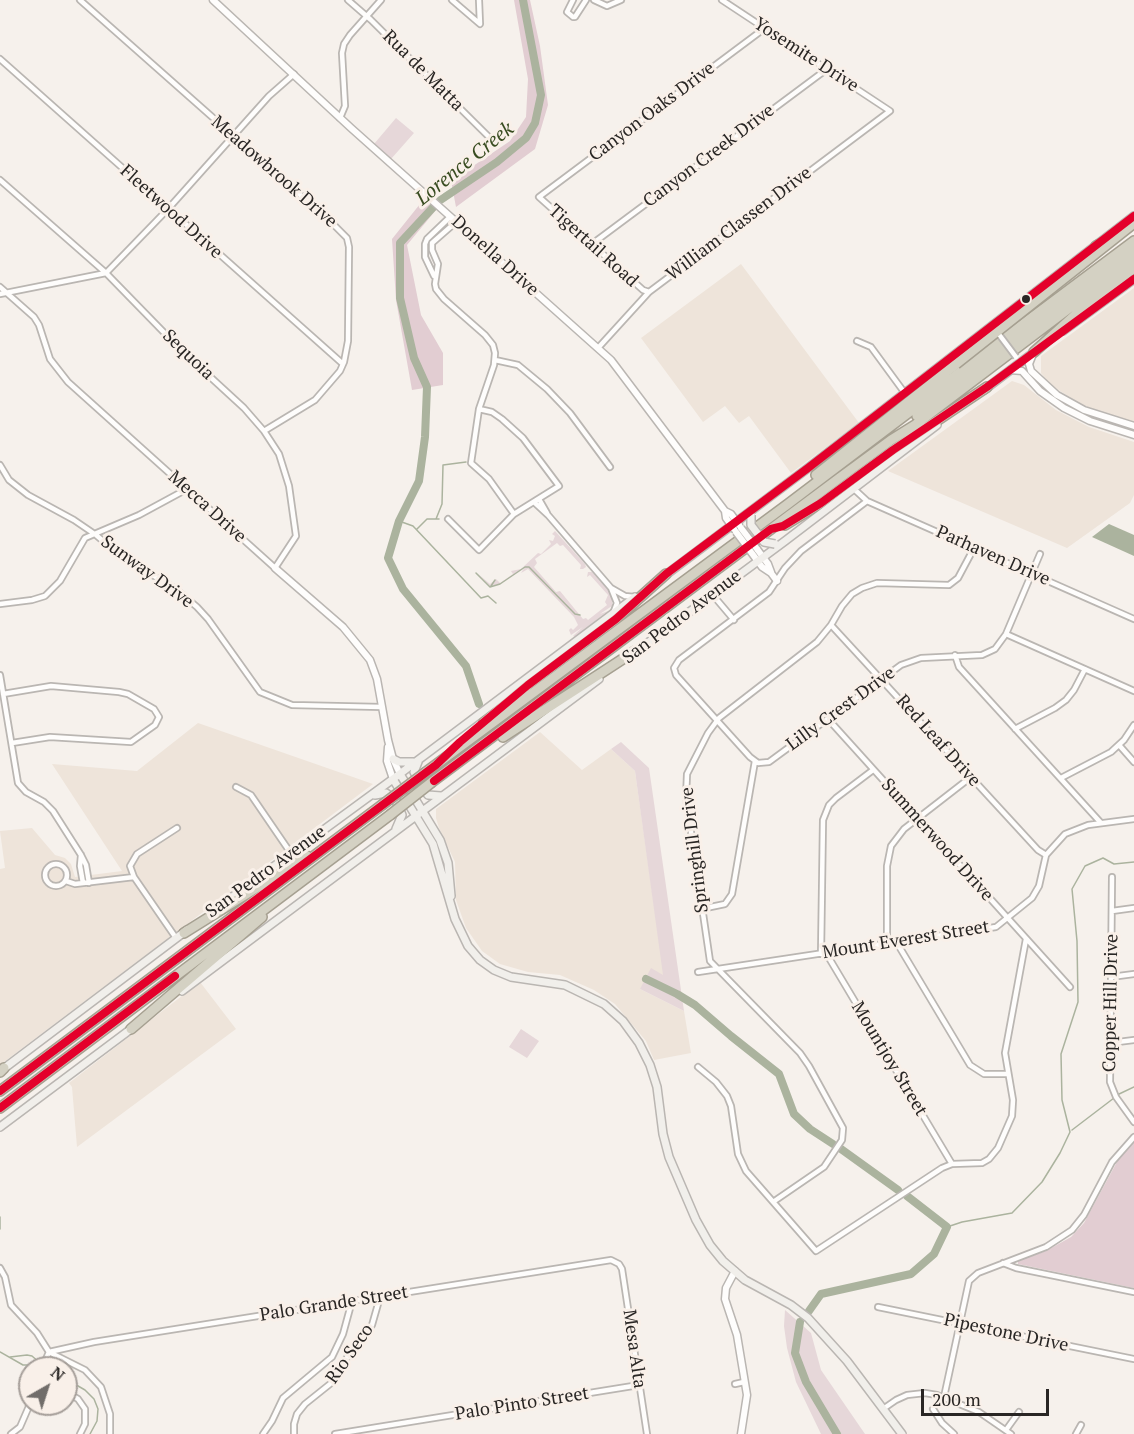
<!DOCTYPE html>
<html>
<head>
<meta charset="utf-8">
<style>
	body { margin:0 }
	#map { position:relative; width:1134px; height:1434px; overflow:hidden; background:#f6f1ec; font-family:"PT Serif",serif }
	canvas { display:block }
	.north { position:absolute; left:18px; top:1356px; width:60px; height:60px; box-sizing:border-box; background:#f9f0e9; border:2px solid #a69f9a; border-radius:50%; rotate:39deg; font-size:16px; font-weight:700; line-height:24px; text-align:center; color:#292624 }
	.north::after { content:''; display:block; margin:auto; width:21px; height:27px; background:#716d6a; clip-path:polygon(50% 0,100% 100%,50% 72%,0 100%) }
	.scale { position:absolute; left:921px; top:1389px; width:128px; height:27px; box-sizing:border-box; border:3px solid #292624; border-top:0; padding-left:8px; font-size:18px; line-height:21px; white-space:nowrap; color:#292624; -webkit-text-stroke:4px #f9f0e9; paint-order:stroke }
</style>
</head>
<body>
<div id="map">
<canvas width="1134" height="1434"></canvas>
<div class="north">N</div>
<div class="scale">200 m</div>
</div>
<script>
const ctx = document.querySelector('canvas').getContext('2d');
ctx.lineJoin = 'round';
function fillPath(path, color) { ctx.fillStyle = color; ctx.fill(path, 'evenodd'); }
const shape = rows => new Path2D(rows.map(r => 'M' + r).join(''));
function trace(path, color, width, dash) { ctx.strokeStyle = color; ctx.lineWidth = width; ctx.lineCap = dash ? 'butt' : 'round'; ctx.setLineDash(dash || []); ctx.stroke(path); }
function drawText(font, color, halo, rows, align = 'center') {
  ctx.font = font + ' "PT Serif",serif'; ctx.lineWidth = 6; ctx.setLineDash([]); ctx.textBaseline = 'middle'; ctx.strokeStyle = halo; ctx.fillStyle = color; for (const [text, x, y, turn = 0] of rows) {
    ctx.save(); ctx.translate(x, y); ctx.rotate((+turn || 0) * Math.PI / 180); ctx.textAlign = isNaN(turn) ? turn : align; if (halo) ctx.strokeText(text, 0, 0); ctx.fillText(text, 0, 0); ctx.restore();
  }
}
const built = shape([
	[741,264,859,423,791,473,749,416,739,423,725,406,703,422,641,338],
	[1134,288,1134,422,1093,409,1077,402,1051,385,1041,373,1041,356],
	[1012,381,1024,385,1056,410,1089,427,1134,442,1134,495,1130,503,1067,548,888,471],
	[198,723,373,784,0,1065,0,869,5,868,0,831,32,828,55,855,65,858,71,864,75,877,122,871,52,764,137,771],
	[540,732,582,770,611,749,635,771,664,976,640,989,684,1011,691,1053,654,1060,646,1041,615,1004,594,990,560,975,528,972,500,964,482,951,466,928,456,900,455,862,439,828,436,818,436,809],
	[200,982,236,1029,77,1147,72,1087,69,1083]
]);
const green = shape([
	[396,118,414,133,391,159,374,144],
	[555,531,585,564,586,567,583,569,580,569,581,565,563,545,560,546,557,543,535,559,537,563,534,567,556,592,560,591,583,619,586,618,588,620,607,605,605,602,608,595,590,575,587,577,588,572,592,572,612,594,612,606,600,614,608,611,575,637,573,636,575,634,583,627,571,635,569,630,571,628,573,630,578,625,574,617,528,569,521,573,525,567,500,584,490,586,477,573,490,584,496,579,500,583,513,574,511,571,521,569,538,553,541,554,551,544,549,540,553,541,555,536,552,534],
	[621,742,649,768,684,1011,640,989,651,968,663,975,635,771,611,749],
	[521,1029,539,1041,527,1058,509,1047],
	[785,1310,811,1333,821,1370,865,1434,821,1434,796,1382,787,1348,784,1326]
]);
const forest = shape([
	[514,0,530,0,540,46,548,105,535,149,456,207,451,181,510,141,526,117,528,79],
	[424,199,436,210,407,245,421,315,443,353,443,385,412,390,396,300,392,239],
	[1134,1140,1134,1288,1018,1264,1018,1261,1046,1251,1071,1237,1084,1223,1118,1160]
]);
const water = shape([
	[1109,524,1134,535,1134,556,1092,537]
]);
const stream = shape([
	[436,519,442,504,443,465,466,462],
	[399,521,413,526,481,598,488,596,496,603],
	[417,529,427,519,439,519],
	[476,573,490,587,500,584,525,567,529,567,575,614,580,615],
	[491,586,495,580],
	[1117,1095,1134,1087],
	[1072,1130,1114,1098],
	[0,1217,0,1229],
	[947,1227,962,1222,1012,1213,1042,1182,1060,1153,1070,1132,1062,1100,1061,1054,1078,1002,1077,941,1072,889,1085,866,1103,858,1114,864,1134,862],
	[0,1352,23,1365,32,1365,39,1362],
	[10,1357,27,1355,32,1356,40,1363],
	[46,1367,48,1368],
	[66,1379,85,1390,94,1399,98,1409,97,1421,90,1434]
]);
const river = shape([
	[479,704,466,666,403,589,388,558,399,521,419,481,425,437,427,387,414,358,400,298,400,243,439,201,497,162,526,138,535,123,541,95,523,0],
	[646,979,677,994,695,1005,731,1036,779,1074,794,1114,810,1129,833,1144],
	[841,1149,898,1190],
	[809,1311,821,1294,911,1274,934,1254,947,1227,907,1196],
	[800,1322,795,1353,806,1382,837,1434]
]);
const minor = shape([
	[80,0,332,223,347,238,349,247,348,341,344,362,340,371,315,400,264,431],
	[348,0,371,20,496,144],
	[452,0,480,24,479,0],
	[573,0,567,12,573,17,575,17,586,0],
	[594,0,607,6,621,0],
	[0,59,343,364],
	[340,118,345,106,342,53,344,44,350,35,381,0],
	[0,180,106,273,182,351,244,408,264,431,279,454,289,486,296,536,275,568,68,382,50,359,39,325,34,317,0,287],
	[456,222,432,243,432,250,438,264,435,284,436,289,444,299,485,335,493,345,495,353,494,365,479,409,471,463,489,479,514,514],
	[592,244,827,69],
	[434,276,425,257,425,244,427,239,450,217],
	[649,292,643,290,539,197,765,28],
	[0,294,106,273,168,209,269,96,294,74],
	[857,341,871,347,904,392],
	[598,348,649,292,890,111,722,0],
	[495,360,518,365,547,389,570,413,610,467],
	[0,465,9,480,28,495,74,520,96,535,117,553,177,590,197,607,208,619,260,692,292,705,382,707],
	[854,489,867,501,1134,619],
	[539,499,547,513],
	[867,501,801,551,785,568,769,592,679,660,674,668,676,675,750,757,758,763,769,762,901,665,921,658,982,655,995,649,1006,634,1040,554],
	[534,502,548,515,611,588,625,596,635,597],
	[448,519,479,550,514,514,559,486,523,438,502,419,492,412,479,409],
	[611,588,617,603,614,611],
	[712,594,734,620],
	[0,604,32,600,45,596,60,581,85,538,139,515,187,489],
	[831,625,1038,850,1046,855],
	[1006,634,1134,691],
	[955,655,959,667,1101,823],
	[0,675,18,783,26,792,44,802,53,811,81,855,86,865,89,883],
	[3,694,51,686,119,692,128,694,154,709,159,717,155,725,131,742,50,737,12,743],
	[828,719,1070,987],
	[1015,729,1055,708,1066,700,1074,690,1085,669],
	[1119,745,1134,762],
	[1061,778,1111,752,1124,740,1134,725],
	[236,787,251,795,290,852],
	[81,855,80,866,83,883],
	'45 875a11 11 0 1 1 22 0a11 11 0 1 1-22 0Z',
	[1112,877,1110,1082,1116,1097,1134,1122],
	[66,881,75,884,134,877],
	[701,909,725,904,732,894,755,761],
	[1112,911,1134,908],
	[176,938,134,877,130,866,137,854,177,828],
	[897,943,970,1065,984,1074,1007,1074],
	[887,944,887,866,891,846,904,829,971,777],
	[826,953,952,1164],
	[821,954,823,820,829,805,836,798,873,770],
	[698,972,996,927,1032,898,1039,886,1046,855,1065,834,1088,825,1134,819],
	[1111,977,1134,974],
	[1110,1043,1134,1040],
	[698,1067,716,1082,727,1096,731,1106,738,1154,746,1171,816,1251,942,1168,952,1164,982,1163,989,1159,998,1148,1012,1116,1013,1100,1005,1053,1026,939],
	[773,1202,824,1167,842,1140,843,1128,809,1066,800,1053,710,961,686,798,687,774,708,733,719,718,817,642,831,625,842,606,852,594,862,588,877,583,949,585,958,578,974,548],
	[1003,1263,1016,1268,1134,1292],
	[0,1268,5,1277,11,1305,37,1333,49,1352],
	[878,1307,1134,1359],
	[49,1352,94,1342,611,1260,619,1264,622,1269,647,1434],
	[49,1352,85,1370,101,1387,110,1414,110,1434],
	[42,1368,49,1352],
	[735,1384,744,1382],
	[66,1392,78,1399,85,1409,85,1424,80,1434],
	[944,1397,969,1281,978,1273,1046,1247,1072,1230,1084,1215,1112,1162,1134,1137],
	[883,1409,896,1400,907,1395,925,1393,937,1395,979,1412,1011,1434],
	[933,1409,942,1423,954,1434],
	[1006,1430,1019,1412],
	[11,1434,20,1427,30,1404],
	[263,1434,272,1421,283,1398,332,1357,343,1334,352,1301],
	[294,1434,294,1424,297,1414,305,1404,335,1380,350,1352,372,1325,380,1297],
	[335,1434,639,1385],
	[1076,1434,1081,1425]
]);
const tertiary = shape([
	[213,0,351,128,611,360,725,511,731,514,739,525],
	[1033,354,1029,364,1031,371,1057,395,1084,410,1134,426],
	[1010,370,1022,371,1040,391,1064,408,1090,421,1134,435],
	[725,511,726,518,734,529],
	[757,549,768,564,771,572],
	[751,552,762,567,771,573,777,581],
	[275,568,343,627,370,660,377,679,388,740,393,759,400,774],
	[388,747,387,761,393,779],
	[735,1271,726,1288,725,1299,737,1335,747,1395,741,1434]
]);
const secondary = shape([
	[1063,331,1134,279],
	[984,390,1037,350],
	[663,577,808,468,1134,216],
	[634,653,785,541,937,425],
	[393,759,399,762,413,762],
	[418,762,414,772,421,786,428,795,441,796],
	[400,774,440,840,448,863,451,896],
	[393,779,433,844,455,919,468,946,480,960,494,970,511,977,565,985,604,1004,623,1021,639,1043,650,1065,657,1087,663,1134,669,1157,696,1220,710,1245,723,1261,745,1280,791,1305,808,1318,847,1361,902,1434],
	[375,795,386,793,396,801,402,815,396,829],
	[213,911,393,779,635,597],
	[182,991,599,679],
	[2,1070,187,930],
	[0,1127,135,1026]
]);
const motorway = shape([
	[1096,246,1111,238],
	[1034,352,1084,307,1134,268],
	[917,416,1001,349,1134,250],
	[816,475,956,364],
	[785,525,821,503,893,450,987,387],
	[484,722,528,685,616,619,666,574],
	[503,737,635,651],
	[426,772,788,504,916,407,987,351,1134,241],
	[432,782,838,479,891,440,915,425,1134,259],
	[184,933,307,856],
	[131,1029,262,917],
	[0,1072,4,1068],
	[0,1091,382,805],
	[0,1108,390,815]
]);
const minorBridge = shape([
	[998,333,1016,357]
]);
const tertiaryBridge = shape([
	[741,528,757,549],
	[736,532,751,552]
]);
const secondaryBridge = shape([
	[751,515,751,525,764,542,775,544]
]);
const motorwayBridge = shape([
	[956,364,1134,223],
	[382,805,426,772],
	[390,815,432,782]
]);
const bus1 = shape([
	[434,781,771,529,783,526,821,503,893,450,987,387,1134,279],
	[0,1091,436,765,460,742,528,685,616,619,666,574,808,468,1134,216],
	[0,1108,175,976]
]);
const markers = [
	[1026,299,5,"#292624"]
];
const streetNames = [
	["Yosemite Drive",806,55,33],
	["Rua de Matta",423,71,45],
	["Canyon Oaks Drive",652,112,-37],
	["Canyon Creek Drive",709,156,-37],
	["Meadowbrook Drive",274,172,41],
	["Fleetwood Drive",171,212,42],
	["William Classen Drive",739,224,-37],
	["Tigertail Road",593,246,42],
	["Donella Drive",495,256,42],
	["Sequoia",188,355,44],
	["Mecca Drive",207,507,42],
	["Parhaven Drive",993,556,24],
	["Sunway Drive",147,572,36],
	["San Pedro Avenue",682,617,-37],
	["Lilly Crest Drive",841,709,-36],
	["Red Leaf Drive",938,741,48],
	["Summerwood Drive",937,840,48],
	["Springhill Drive",695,850,-97],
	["San Pedro Avenue",266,872,-36],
	["Mount Everest Street",906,940,-9],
	["Copper Hill Drive",1111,1003,-89],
	["Mountjoy Street",889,1059,59],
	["Palo Grande Street",334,1304,-9],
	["Pipestone Drive",1006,1333,12],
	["Mesa Alta",634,1349,82],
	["Rio Seco",350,1354,-55],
	["Palo Pinto Street",522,1404,-9]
];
const waterNames = [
	["Lorence Creek",465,164,-39]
];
fillPath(built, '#eee4da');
fillPath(green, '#e6d7d9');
fillPath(forest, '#e2cdd2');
fillPath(water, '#abb39e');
trace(stream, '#abb39e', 1.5);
trace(river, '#abb39e', 8);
trace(minor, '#bab6b2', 8);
trace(tertiary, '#bab6b2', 9);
trace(secondary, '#bab6b2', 10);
trace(motorway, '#a6a091', 12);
trace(minor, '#fefdfc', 4.5);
trace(tertiary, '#fefdfc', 6);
trace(secondary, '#f1efeb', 7);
trace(motorway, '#d4d1c3', 9);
trace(minorBridge, '#bab6b2', 8, []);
trace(tertiaryBridge, '#bab6b2', 9, []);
trace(secondaryBridge, '#bab6b2', 10, []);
trace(motorwayBridge, '#a6a091', 12, []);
trace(minorBridge, '#fefdfc', 4.5);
trace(tertiaryBridge, '#fefdfc', 6);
trace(secondaryBridge, '#f1efeb', 7);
trace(motorwayBridge, '#d4d1c3', 9);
trace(bus1, '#e4002b', 8);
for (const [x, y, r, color] of markers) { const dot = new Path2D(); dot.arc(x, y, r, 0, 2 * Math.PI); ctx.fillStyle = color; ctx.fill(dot); trace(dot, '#f9f0e9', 2); }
drawText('18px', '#292624', '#f9f0e9', streetNames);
drawText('italic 20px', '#384c20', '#f9f0e9', waterNames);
</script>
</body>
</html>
